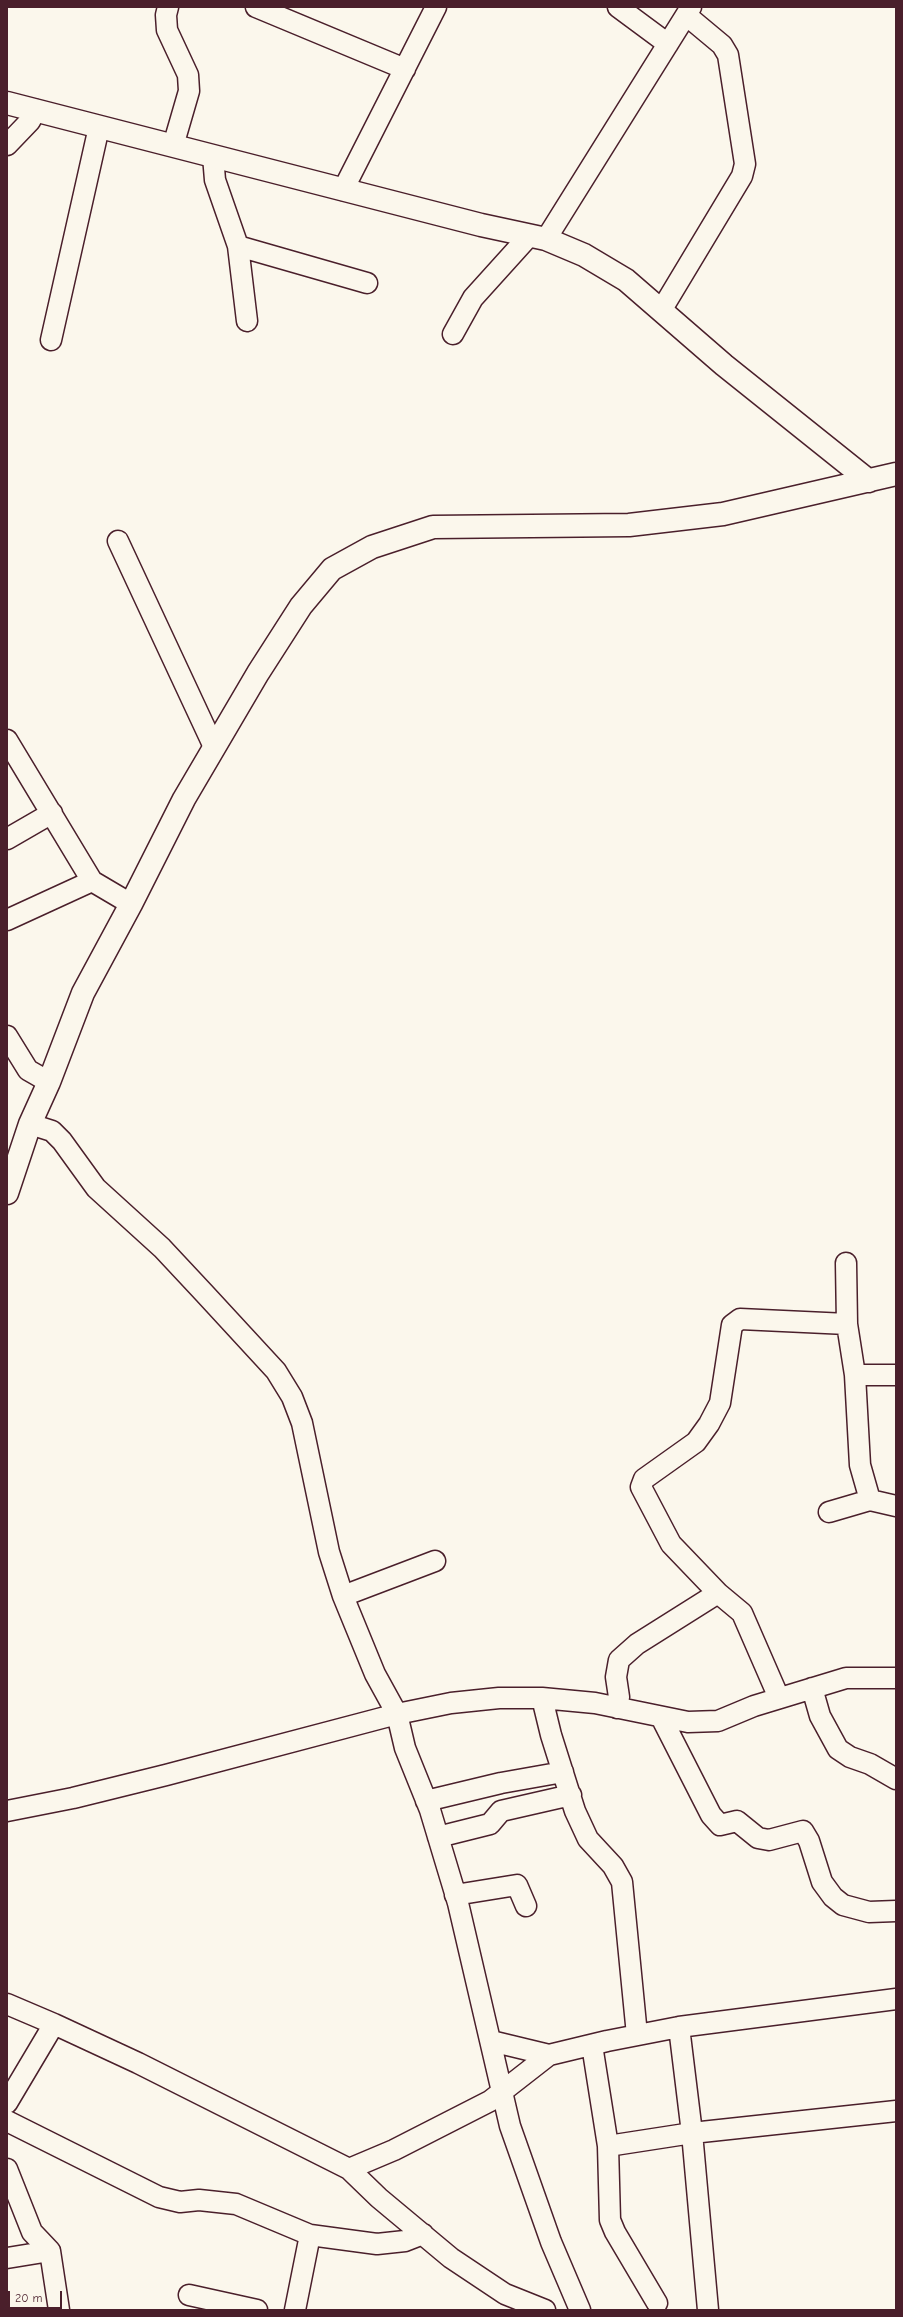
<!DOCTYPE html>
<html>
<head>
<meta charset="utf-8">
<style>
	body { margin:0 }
	#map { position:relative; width:903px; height:2317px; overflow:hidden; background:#fbf7ec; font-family:"Comic Neue",sans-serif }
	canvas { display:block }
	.frame { position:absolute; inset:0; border:8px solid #4a1f2b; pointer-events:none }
	.scale { position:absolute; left:8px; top:2291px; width:54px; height:18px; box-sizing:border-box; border:2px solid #4a1f2b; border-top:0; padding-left:5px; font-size:12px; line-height:14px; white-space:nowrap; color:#4a1f2b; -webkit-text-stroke:3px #fbf7ec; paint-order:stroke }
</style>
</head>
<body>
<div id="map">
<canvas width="903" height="2317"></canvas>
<div class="frame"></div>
<div class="scale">20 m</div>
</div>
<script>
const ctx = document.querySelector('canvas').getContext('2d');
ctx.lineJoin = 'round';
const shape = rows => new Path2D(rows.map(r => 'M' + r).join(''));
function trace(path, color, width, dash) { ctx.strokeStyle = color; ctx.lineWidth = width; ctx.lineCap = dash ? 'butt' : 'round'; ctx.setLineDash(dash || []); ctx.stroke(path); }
const minor = shape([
	[168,7,166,15,167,30,188,75,189,91,173,146],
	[256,7,405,69],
	[618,7,668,44],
	[7,145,30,121,36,110],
	[213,156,215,180,238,246,247,321],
	[343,190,436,7],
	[546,239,691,7],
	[238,246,367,283],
	[662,309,742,176,745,164,728,55,722,45,686,15],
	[453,334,473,298,529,236],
	[51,340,99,127],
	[118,541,214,747],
	[7,740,92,881,131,904],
	[7,839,52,813],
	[7,920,92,881],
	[7,1036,28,1070,49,1082],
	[30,1124,52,1131,62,1141,96,1188,162,1248,205,1294,276,1371,292,1397,302,1423,329,1552,343,1596,375,1674,397,1714,405,1748,430,1810,458,1903,510,2126,551,2242,580,2310],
	[846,1263,847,1324,855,1375,860,1465,870,1500,896,1506],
	[855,1375,896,1375],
	[829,1512,870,1500],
	[343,1596,435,1561],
	[812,1688,820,1716,838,1749,850,1757,870,1764,896,1779],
	[542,1698,551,1735,575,1811,588,1839,613,1866,622,1882,637,2035],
	[779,1698,742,1613,718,1593,671,1544,641,1487,644,1479,696,1442,709,1424,720,1403,732,1325,740,1319,847,1324],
	[617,1708,619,1697,616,1677,619,1660,637,1644,718,1593],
	[661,1717,711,1815,720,1825,737,1821,758,1838,769,1840,803,1831,809,1841,822,1882,833,1897,843,1905,869,1912,896,1911],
	[426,1801,501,1783,563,1772],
	[7,1811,73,1798,166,1775,397,1714,451,1703,499,1698,542,1698,595,1703,688,1722,718,1721,754,1706,846,1678,896,1678],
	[438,1837,490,1824,501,1811,571,1795],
	[455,1895,517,1885,526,1906],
	[7,2004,54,2024,138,2063,349,2169,394,2150,490,2101,549,2055,607,2041,679,2027,896,1999],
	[491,2041,549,2055],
	[592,2045,608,2146,610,2220,615,2232,657,2303],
	[7,2103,54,2024],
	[7,2121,159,2197,180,2202,199,2200,236,2204,310,2235,377,2244,405,2241,423,2234],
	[608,2146,692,2133,679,2027],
	[7,2169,32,2232,50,2251],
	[349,2169,379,2198,451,2258,505,2294,545,2310],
	[7,2258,50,2251,59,2310],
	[189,2295,257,2310],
	[295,2310,310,2235],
	[708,2310,692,2133,896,2111]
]);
const major = shape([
	[7,103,481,225,546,239,584,255,626,280,724,365,869,481],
	[7,1193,30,1124,49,1082,83,993,131,904,184,799,258,673,301,606,332,569,372,547,433,527,629,525,723,514,896,474]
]);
trace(minor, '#4a1f2b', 23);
trace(major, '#4a1f2b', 25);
trace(minor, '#fbf7ec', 20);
trace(major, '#fbf7ec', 22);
</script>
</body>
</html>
